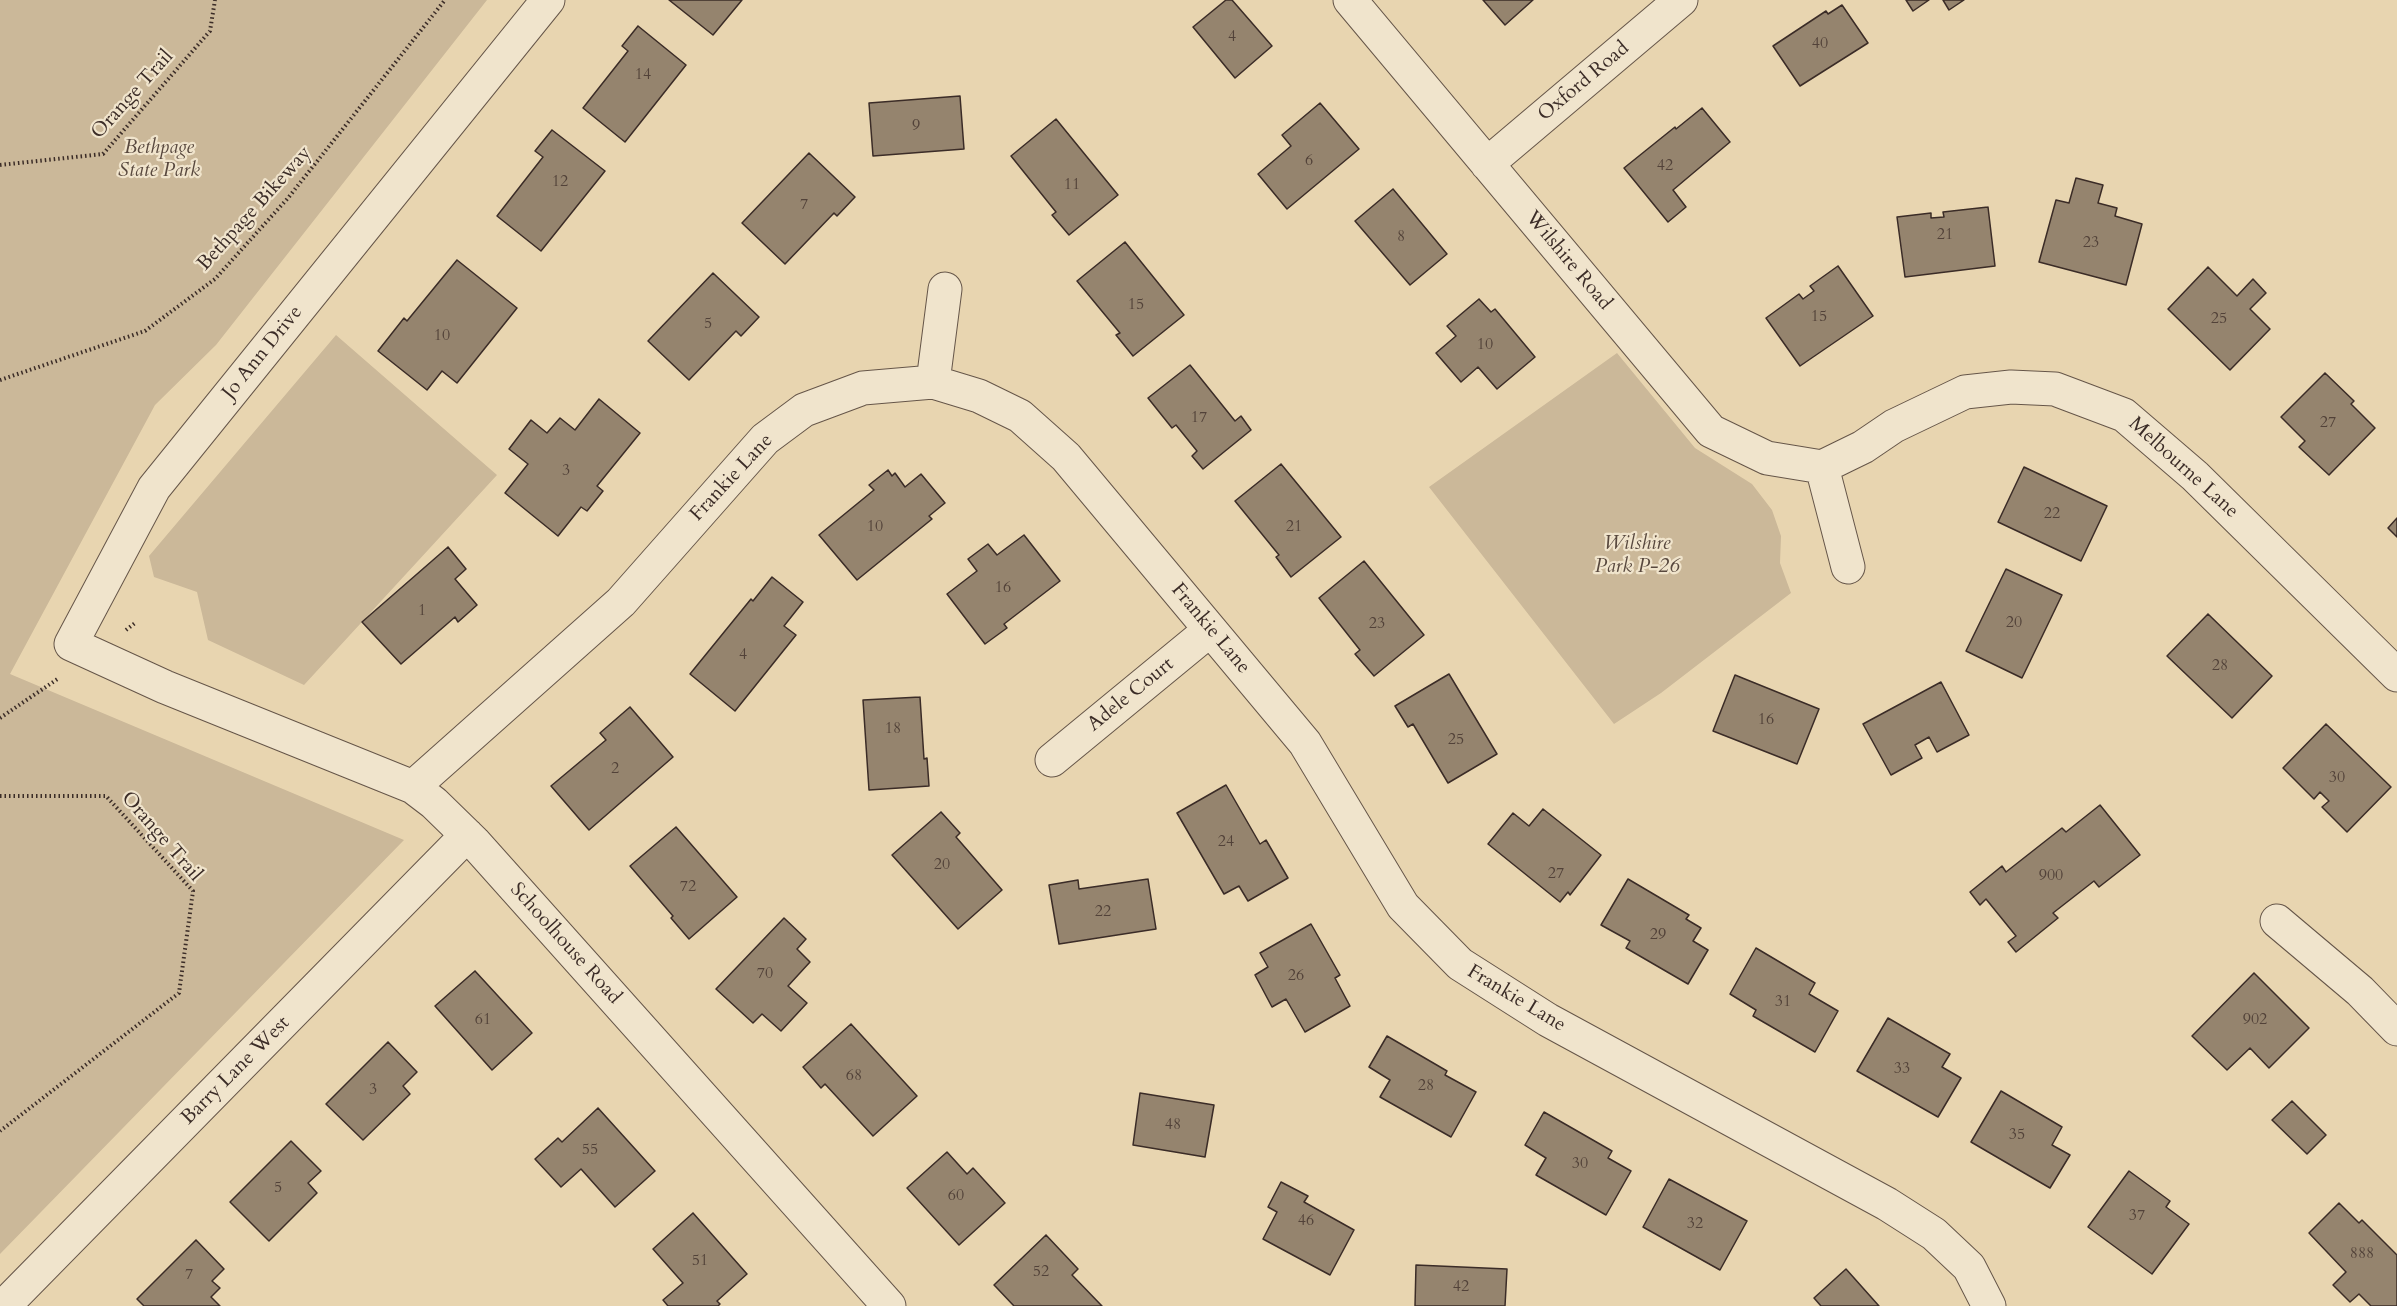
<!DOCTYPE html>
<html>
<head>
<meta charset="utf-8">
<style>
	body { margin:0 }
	canvas { display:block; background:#e8d5b0 }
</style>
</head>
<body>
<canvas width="2397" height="1306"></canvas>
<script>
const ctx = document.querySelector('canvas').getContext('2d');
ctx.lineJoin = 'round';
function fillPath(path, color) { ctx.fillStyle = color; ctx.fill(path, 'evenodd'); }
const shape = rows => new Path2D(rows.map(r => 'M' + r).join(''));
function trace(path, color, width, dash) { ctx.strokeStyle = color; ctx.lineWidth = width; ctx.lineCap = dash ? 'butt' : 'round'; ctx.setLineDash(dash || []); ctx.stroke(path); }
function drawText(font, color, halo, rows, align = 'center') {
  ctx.font = font + ' Cardo,serif'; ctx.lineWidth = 4.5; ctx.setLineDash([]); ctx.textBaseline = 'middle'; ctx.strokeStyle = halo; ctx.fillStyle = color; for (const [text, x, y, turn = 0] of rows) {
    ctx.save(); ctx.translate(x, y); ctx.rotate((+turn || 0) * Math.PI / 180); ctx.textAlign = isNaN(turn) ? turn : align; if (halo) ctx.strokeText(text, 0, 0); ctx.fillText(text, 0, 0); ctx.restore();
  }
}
const green = shape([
	[0,0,487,0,216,345,155,405,10,674,404,840,0,1254],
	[336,335,497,475,304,685,208,640,197,592,154,577,149,556],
	[1617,353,1695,448,1752,484,1772,510,1781,536,1780,563,1791,593,1661,693,1614,724,1429,487]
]);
const building = shape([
	[669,0,742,0,713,35,669,0],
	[1226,0,1232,0,1272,46,1235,78,1193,27,1226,0],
	[1483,0,1533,0,1505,25,1483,0],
	[1906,0,1929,0,1913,11,1906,0],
	[1943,0,1964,0,1949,10,1943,0],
	[1842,5,1868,43,1800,86,1773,46,1826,11,1828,14,1842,5],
	[638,26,686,65,625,142,583,108,628,51,622,46,638,26],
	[960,96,964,149,873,156,869,103,960,96],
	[1320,103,1359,149,1287,209,1258,174,1291,146,1282,135,1320,103],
	[1702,108,1730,142,1673,190,1686,207,1668,222,1624,168,1675,127,1676,129,1702,108],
	[1056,119,1118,195,1069,235,1052,215,1056,212,1011,156,1056,119],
	[552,130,605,171,541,251,497,216,543,157,535,151,552,130],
	[809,153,855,197,837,216,834,213,785,264,742,223,809,153],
	[2076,178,2103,185,2098,203,2117,208,2115,216,2142,224,2126,285,2039,262,2056,200,2069,203,2076,178],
	[1393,189,1447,254,1410,285,1355,221,1393,189],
	[1988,207,1995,266,1905,277,1897,217,1931,213,1931,218,1944,217,1943,212,1988,207],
	[1125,242,1184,315,1133,356,1116,335,1120,333,1077,281,1125,242],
	[457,260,517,308,457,383,442,371,427,390,378,351,404,318,407,321,457,260],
	[1838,266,1873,316,1800,366,1766,318,1799,294,1803,299,1814,291,1810,286,1838,266],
	[2208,267,2237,296,2253,279,2266,293,2250,309,2270,329,2230,370,2168,309,2208,267],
	[713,273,759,317,741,336,736,331,689,380,648,341,713,273],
	[1479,299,1491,312,1495,309,1535,357,1497,389,1478,367,1461,382,1436,353,1456,336,1447,326,1479,299],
	[1190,365,1235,421,1241,416,1251,430,1203,469,1192,456,1197,451,1176,425,1172,428,1148,398,1190,365],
	[2325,373,2354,401,2351,404,2375,428,2329,475,2299,447,2305,441,2281,417,2325,373],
	[599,399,640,433,597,486,603,491,587,511,581,507,558,536,505,493,528,464,509,449,531,420,547,433,560,418,575,430,599,399],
	[1281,464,1341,537,1291,577,1276,557,1279,555,1235,501,1281,464],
	[2024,467,2107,506,2081,561,1998,522,2024,467],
	[888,470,892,476,895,473,905,487,921,474,945,503,929,516,932,519,857,580,819,535,874,490,869,485,888,470],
	[2397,518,2397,537,2388,528,2397,518],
	[1024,535,1060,581,1004,624,1007,628,985,644,947,594,977,571,968,559,988,544,997,555,1024,535],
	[448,547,466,569,455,579,477,605,458,622,455,617,401,664,362,622,448,547],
	[1364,561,1424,635,1374,676,1355,654,1360,650,1319,598,1364,561],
	[2006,569,2062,595,2022,678,1966,651,2006,569],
	[772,577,803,602,784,626,796,635,735,711,690,674,751,599,753,601,772,577],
	[2208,614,2272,676,2232,718,2167,656,2208,614],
	[1449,674,1497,754,1448,783,1413,724,1408,727,1395,706,1449,674],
	[1735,675,1819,709,1797,764,1713,731,1735,675],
	[1941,682,1969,735,1937,752,1929,737,1915,745,1922,758,1891,775,1863,724,1941,682],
	[920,697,924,759,927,758,929,786,869,790,863,700,920,697],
	[630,707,673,757,589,830,551,786,606,740,600,733,630,707],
	[2326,724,2391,787,2347,832,2322,807,2329,801,2320,792,2314,799,2283,768,2326,724],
	[1226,785,1260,844,1266,840,1288,878,1248,901,1239,886,1224,894,1177,813,1226,785],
	[2100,805,2140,855,2099,887,2094,881,2053,913,2058,918,2016,952,2008,942,2016,936,1986,899,1980,905,1970,892,2002,866,2006,872,2062,828,2066,832,2100,805],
	[1543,809,1601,855,1570,895,1568,892,1560,902,1488,844,1513,813,1529,826,1543,809],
	[941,812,960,833,956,837,1002,890,958,929,892,855,941,812],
	[676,827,737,897,689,939,671,918,673,916,630,866,676,827],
	[1148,879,1156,929,1059,944,1049,885,1078,880,1079,889,1148,879],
	[1628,879,1689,915,1686,919,1701,928,1693,941,1708,950,1688,984,1626,948,1630,941,1601,925,1628,879],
	[784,918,806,939,797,949,810,962,788,986,807,1003,781,1031,762,1014,753,1023,716,989,784,918],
	[1311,924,1340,975,1335,978,1350,1006,1305,1032,1286,999,1272,1007,1255,975,1268,967,1260,953,1311,924],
	[1756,948,1815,983,1809,994,1838,1011,1815,1052,1753,1016,1756,1010,1730,994,1756,948],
	[475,971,532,1033,492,1070,435,1006,475,971],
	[2254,973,2309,1028,2269,1068,2250,1048,2227,1070,2192,1036,2254,973],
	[1888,1018,1950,1054,1942,1067,1961,1078,1938,1117,1857,1071,1888,1018],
	[851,1024,917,1096,873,1136,825,1084,821,1088,803,1067,851,1024],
	[1387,1036,1447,1071,1445,1075,1476,1092,1451,1137,1380,1097,1390,1080,1369,1067,1387,1036],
	[388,1042,417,1072,403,1086,410,1094,363,1140,326,1104,388,1042],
	[2001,1091,2062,1127,2052,1145,2070,1155,2050,1188,1971,1142,2001,1091],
	[1140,1093,1214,1105,1205,1157,1133,1145,1140,1093],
	[2292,1101,2326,1135,2307,1154,2272,1120,2292,1101],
	[598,1108,655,1171,615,1207,581,1169,561,1187,535,1159,558,1138,562,1142,598,1108],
	[1544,1112,1612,1151,1608,1158,1631,1171,1606,1215,1536,1175,1546,1158,1525,1145,1544,1112],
	[291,1141,321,1171,308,1183,317,1193,269,1241,230,1202,291,1141],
	[947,1152,967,1174,973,1168,1005,1203,959,1245,907,1188,947,1152],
	[2129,1171,2170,1201,2166,1207,2189,1224,2152,1274,2088,1227,2129,1171],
	[1669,1179,1747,1221,1720,1270,1643,1227,1669,1179],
	[1281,1182,1308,1196,1304,1202,1354,1230,1330,1275,1263,1239,1277,1212,1268,1207,1281,1182],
	[2339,1203,2359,1223,2362,1220,2397,1255,2397,1306,2371,1306,2359,1294,2350,1302,2333,1285,2346,1272,2309,1233,2339,1203],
	[693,1213,747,1274,717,1301,720,1304,718,1306,668,1306,663,1300,683,1283,653,1249,693,1213],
	[1046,1235,1078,1269,1072,1275,1102,1306,1014,1306,996,1287,994,1285,1046,1235],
	[196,1240,224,1269,212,1281,220,1288,211,1297,220,1306,144,1306,137,1299,196,1240],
	[1416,1265,1507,1269,1505,1306,1415,1306,1416,1265],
	[1846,1269,1879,1306,1821,1306,1814,1298,1846,1269]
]);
const path = shape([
	[0,165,103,154,210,31,215,0],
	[0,380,145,331,215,279,288,198,445,0],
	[126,630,135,623],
	[0,718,59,678],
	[0,796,106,796,193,891,179,993,0,1131]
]);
const street = shape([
	[548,0,154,488,71,644,165,687,413,787,434,803,474,842,889,1306],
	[1350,0,1711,431,1767,458,1822,467],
	[1487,164,1681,0],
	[933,382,945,289],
	[1822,467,1863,447,1894,426,1965,392,2011,387,2055,389,2124,415,2195,476,2397,675],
	[1822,467,1848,567],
	[1052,760,1210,630],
	[413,787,621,602,765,439,804,410,863,388,933,382,979,396,1020,416,1066,457,1305,743,1403,906,1460,964,1548,1020,1887,1204,1934,1234,1969,1267,1989,1306],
	[2277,921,2360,991,2397,1029],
	[4,1306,467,835]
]);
const numberNames = [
	["4",1232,37],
	["40",1820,44],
	["14",643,75],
	["9",916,126],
	["6",1309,161],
	["42",1665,166],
	["12",560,182],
	["11",1072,185],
	["7",804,205],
	["21",1945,235],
	["8",1401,237],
	["23",2091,243],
	["15",1136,305],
	["15",1819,317],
	["25",2219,319],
	["5",708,324],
	["10",442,336],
	["10",1485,345],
	["17",1199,418],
	["27",2328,423],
	["3",566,471],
	["22",2052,514],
	["10",875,527],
	["21",1294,527],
	["16",1003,588],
	["1",422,611],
	["20",2014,623],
	["23",1377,624],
	["4",743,655],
	["28",2220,666],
	["16",1766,720],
	["18",893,729],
	["25",1456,740],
	["2",615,769],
	["30",2337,778],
	["24",1226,842],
	["20",942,865],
	["27",1556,874],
	["900",2051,876],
	["72",688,887],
	["22",1103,912],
	["29",1658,935],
	["70",765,974],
	["26",1296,976],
	["31",1783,1002],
	["61",483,1020],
	["902",2255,1020],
	["33",1902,1069],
	["68",854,1076],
	["28",1426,1086],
	["3",373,1090],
	["48",1173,1125],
	["35",2017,1135],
	["55",590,1150],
	["30",1580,1164],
	["5",278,1188],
	["60",956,1196],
	["37",2137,1216],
	["46",1306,1221],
	["32",1695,1224],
	["888",2362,1254],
	["51",700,1261],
	["52",1041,1272],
	["7",189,1275],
	["42",1461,1287]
];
const streetNames = [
	["Oxford Road",1584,82,-40],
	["Orange Trail",133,95,-48],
	["Bethpage Bikeway",255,209,-48],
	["Wilshire Road",1568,261,50],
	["Jo Ann Drive",263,353,-51],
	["Melbourne Lane",2183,468,42],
	["Frankie Lane",732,478,-47],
	["Frankie Lane",1210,629,50],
	["Adele Court",1131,695,-39],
	["Orange Trail",161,837,49],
	["Schoolhouse Road",565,944,48],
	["Frankie Lane",1516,999,31],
	["Barry Lane West",236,1071,-45]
];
const parkNames = [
	["Bethpage",159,148],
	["State Park",159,171],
	["Wilshire",1637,544],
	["Park P-26",1637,567]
];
fillPath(green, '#cbb899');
fillPath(building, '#95846e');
trace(building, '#3b2c27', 1.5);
trace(street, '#665649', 35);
trace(path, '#3b2c27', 4, [1.5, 3]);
trace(street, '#f0e4cc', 33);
drawText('16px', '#524239', null, numberNames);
drawText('20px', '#3b2c27', '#f0e4cc', streetNames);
drawText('italic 20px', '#58483e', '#f0e4cc', parkNames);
</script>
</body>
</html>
